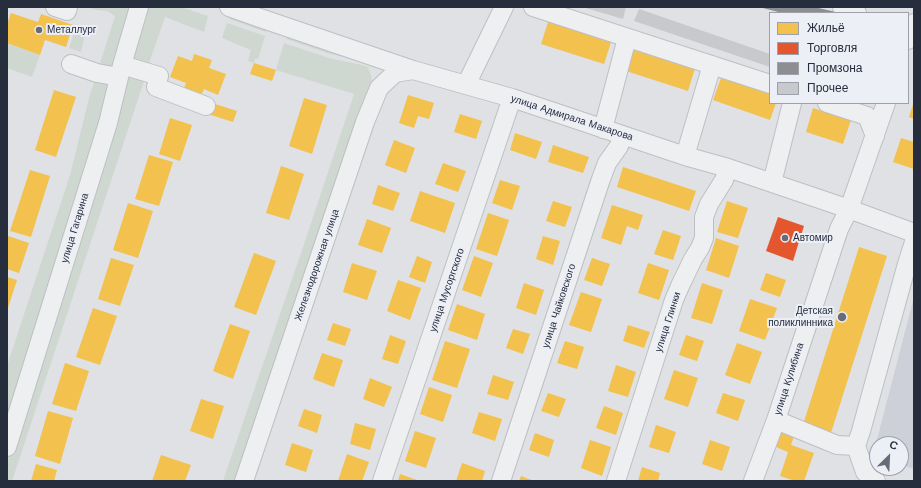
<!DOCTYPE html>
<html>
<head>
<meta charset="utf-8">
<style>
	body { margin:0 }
	#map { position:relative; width:921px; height:488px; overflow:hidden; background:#dfe1e5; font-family:"Work Sans",sans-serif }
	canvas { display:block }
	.frame { position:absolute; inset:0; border:8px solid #262d3d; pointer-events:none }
	.legend { position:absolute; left:769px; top:12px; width:140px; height:92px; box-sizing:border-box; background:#eceff5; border:1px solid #9da1ab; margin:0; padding:5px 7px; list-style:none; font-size:12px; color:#262d3d }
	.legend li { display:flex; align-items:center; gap:8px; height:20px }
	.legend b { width:20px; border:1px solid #9da1ab }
	.north { position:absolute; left:869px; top:436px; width:40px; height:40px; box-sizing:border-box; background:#eceff5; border:1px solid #9da1ab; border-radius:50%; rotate:24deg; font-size:11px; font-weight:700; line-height:16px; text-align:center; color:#262d3d }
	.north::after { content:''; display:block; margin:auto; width:14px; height:18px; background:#676c78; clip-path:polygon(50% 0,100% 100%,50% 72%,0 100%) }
</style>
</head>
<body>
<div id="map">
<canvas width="921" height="488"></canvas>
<div class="frame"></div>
<ul class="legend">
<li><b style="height:11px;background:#f2c14e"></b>Жильё</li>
<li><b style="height:11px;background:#e4572e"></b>Торговля</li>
<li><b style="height:11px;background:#8d8d92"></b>Промзона</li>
<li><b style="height:11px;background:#c7c9cd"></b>Прочее</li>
</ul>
<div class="north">С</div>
</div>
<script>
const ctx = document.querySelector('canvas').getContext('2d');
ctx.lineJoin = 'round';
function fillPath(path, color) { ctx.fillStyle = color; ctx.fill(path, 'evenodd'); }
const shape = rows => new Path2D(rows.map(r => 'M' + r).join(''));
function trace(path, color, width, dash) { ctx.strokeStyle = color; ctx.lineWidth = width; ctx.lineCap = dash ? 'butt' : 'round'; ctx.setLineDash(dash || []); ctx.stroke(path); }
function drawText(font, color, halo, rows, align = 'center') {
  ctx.font = font + ' "Work Sans",sans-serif'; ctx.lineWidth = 4; ctx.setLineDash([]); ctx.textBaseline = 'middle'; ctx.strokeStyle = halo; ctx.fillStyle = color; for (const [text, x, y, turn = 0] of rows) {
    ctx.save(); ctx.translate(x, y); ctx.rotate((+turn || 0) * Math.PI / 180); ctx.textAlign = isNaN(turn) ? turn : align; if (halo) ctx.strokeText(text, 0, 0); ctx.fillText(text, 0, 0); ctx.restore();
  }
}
const built = shape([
	[914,297,914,469,901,465,901,444,877,444,877,456,873,455]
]);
const green = shape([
	[87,7,134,7,116,67,98,70,115,16,107,11,96,10],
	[145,7,181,7,208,16,204,32,165,17,148,66,130,61],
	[232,17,266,29,266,32,229,19],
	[227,23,265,36,258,59,255,59,254,63,248,61,251,50,222,38],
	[76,26,86,29,81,52,69,48],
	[289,37,363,61,330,54,286,39],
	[7,43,40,55,32,77,7,68],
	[284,43,329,58,362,65,368,67,371,75,372,85,366,96,356,121,234,481,223,481,303,247,354,94,276,70],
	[127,72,145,78,12,481,7,481,7,464,114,122],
	[96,76,107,80,111,86,7,429,7,366,70,175,89,98]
]);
const homes = shape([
	[11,13,38,22,41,14,73,25,66,47,45,40,40,55,7,43,8,35,7,34,7,24],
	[550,16,613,36,604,64,541,44],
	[634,46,696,65,688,91,626,71],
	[194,54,212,60,209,68,226,74,218,95,204,89,202,94,184,88,186,83,170,77,178,56,192,61],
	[254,63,276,70,272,81,250,74],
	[722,75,770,92,770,103,776,103,770,120,713,100],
	[54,90,76,97,56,157,35,150],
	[408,95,434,103,429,119,418,116,414,128,399,123],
	[304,98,327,105,312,154,289,146],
	[914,101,914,119,909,117],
	[212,103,237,111,233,122,208,114],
	[813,108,851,120,843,144,806,132],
	[460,114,482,121,476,139,454,132],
	[170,118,192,125,180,161,159,154],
	[515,133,542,142,536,159,510,150],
	[901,138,914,142,914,169,893,162],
	[394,140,415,148,406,173,385,165],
	[553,145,589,157,583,173,548,162],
	[149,155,173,162,159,206,135,199],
	[443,163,466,171,458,192,435,184],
	[281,166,304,174,289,220,266,213],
	[623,167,696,191,689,211,617,187],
	[30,170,50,176,31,237,10,231],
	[500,180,520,186,512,210,492,203],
	[378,185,400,193,393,211,372,204],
	[420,191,455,203,445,233,410,221],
	[553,201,572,207,565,227,546,221],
	[727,201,748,208,738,238,717,232],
	[128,203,153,211,138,258,113,250],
	[612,205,643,215,638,230,627,226,621,245,601,238],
	[488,213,509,220,497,256,476,249],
	[367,219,391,228,382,253,358,245],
	[663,230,681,236,673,260,654,254],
	[8,236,29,243,19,273,7,269,7,239],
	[543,236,560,241,553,265,536,259],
	[716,238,739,246,729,278,706,270],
	[859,247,887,256,830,436,802,428],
	[254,253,276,261,256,315,234,307],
	[417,256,432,262,425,283,409,277],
	[474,256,493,263,481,297,462,290],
	[111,258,134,265,120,306,98,299],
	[592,258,610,264,602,286,584,280],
	[352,263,377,271,367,300,343,292],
	[648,263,669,270,659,300,638,293],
	[766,273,786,280,780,297,760,290],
	[7,277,17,280,7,311],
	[398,280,421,288,410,320,387,311],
	[524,283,544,290,536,315,516,308],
	[702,283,723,290,712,324,691,318],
	[581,292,602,299,591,332,569,325],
	[750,299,777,308,765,340,739,331],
	[457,304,485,314,477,340,448,330],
	[93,308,117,316,100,365,76,357],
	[333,323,351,329,345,346,327,340],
	[230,324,250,331,233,379,213,371],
	[628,325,650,332,644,348,623,341],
	[513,329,530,334,523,354,506,348],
	[390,335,406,341,398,364,382,359],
	[686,335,704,341,697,361,679,355],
	[445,341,470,349,457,388,432,380],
	[565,341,584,347,577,369,557,363],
	[737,343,762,352,750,384,725,375],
	[322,353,343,360,334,387,313,379],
	[65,363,89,371,76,411,52,404],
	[616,365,636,372,628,397,608,391],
	[674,370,698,378,688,407,664,399],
	[493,375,514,382,508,400,487,394],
	[370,378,392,387,384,407,363,399],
	[429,387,452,395,443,422,420,414],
	[548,393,566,399,559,417,541,411],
	[723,393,745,400,738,421,716,413],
	[201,399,224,406,213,439,190,431],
	[604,406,623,413,616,435,596,428],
	[304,409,322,415,317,433,298,426],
	[48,411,73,418,60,464,35,456],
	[479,412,502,419,495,441,472,433],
	[355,423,376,429,370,450,350,444],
	[656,425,676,432,669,453,649,447],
	[783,429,795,433,791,445,814,453,804,481,795,481,780,476,788,452,776,447],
	[415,431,436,438,426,468,405,461],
	[535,433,554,440,549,457,529,450],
	[590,440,611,447,602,476,581,468],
	[710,440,730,447,722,471,702,464],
	[292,443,313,450,306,472,285,465],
	[347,454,369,462,362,481,338,481],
	[161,455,191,465,185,481,152,481],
	[462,463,485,471,482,481,456,481],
	[36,464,57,470,54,481,31,481],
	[642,467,660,473,658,481,638,481],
	[400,474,420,481,398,481],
	[521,476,534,481,519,481]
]);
const shops = shape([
	[778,217,804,226,793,261,766,251]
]);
const industry = shape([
	[759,7,814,7,836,12,782,13]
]);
const building = shape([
	[582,7,626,7,623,19],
	[639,9,770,54,770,67,634,21]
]);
const minor = shape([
	[55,7,67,11,68,7],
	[229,7,260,18,413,70,512,98,685,156,728,168,849,209,914,233],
	[533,7,770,84],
	[842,7,857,13],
	[908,40,914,23],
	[71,64,97,73,119,77],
	[122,65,159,76,156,87,206,106],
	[466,85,504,7],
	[827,103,867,116,875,136],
	[603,129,627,38],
	[685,156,712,65],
	[772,183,792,103],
	[776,420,837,445,856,446,865,472,876,481],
	[856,446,861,431,907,264,914,242],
	[7,447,108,123,122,65,139,7],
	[244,481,365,122,379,88,395,73,413,70],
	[382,481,512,98],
	[501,481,601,179,607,163,619,146,622,135],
	[616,481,674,300,680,286,693,259,700,248,704,238,704,217,709,204,724,180,728,168],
	[753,481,776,420,839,229,849,209,886,103]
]);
const markers = [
	[39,30,4,"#676c78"],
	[785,238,4,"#676c78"],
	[842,317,5,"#676c78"]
];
const poiNames = [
	["Металлург",47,30],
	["Автомир",793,238],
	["Детская",833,311,"right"],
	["поликлинника",833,323,"right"]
];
const streetNames = [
	["улица Адмирала Макарова",572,118,18],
	["улица Гагарина",75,228,-73],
	["Железнодорожная улица",317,265,-71],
	["улица Мусоргского",447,290,-71],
	["улица Чайковского",559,306,-72],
	["улица Глинки",668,322,-72],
	["улица Кулибина",789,379,-72]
];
fillPath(built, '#cdd0d8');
fillPath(green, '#ced8d0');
fillPath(homes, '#f2c14e');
fillPath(shops, '#e4572e');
fillPath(industry, '#8d8d92');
fillPath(building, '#c7c9cd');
trace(minor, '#bdbfc3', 20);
trace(minor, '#eeeff1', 18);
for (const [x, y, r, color] of markers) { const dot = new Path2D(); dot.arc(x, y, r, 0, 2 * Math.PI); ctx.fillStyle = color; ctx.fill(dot); trace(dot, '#eceff5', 1.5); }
drawText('10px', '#262d3d', '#eceff5', poiNames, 'left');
drawText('10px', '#262d3d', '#eceff5', streetNames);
</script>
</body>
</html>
